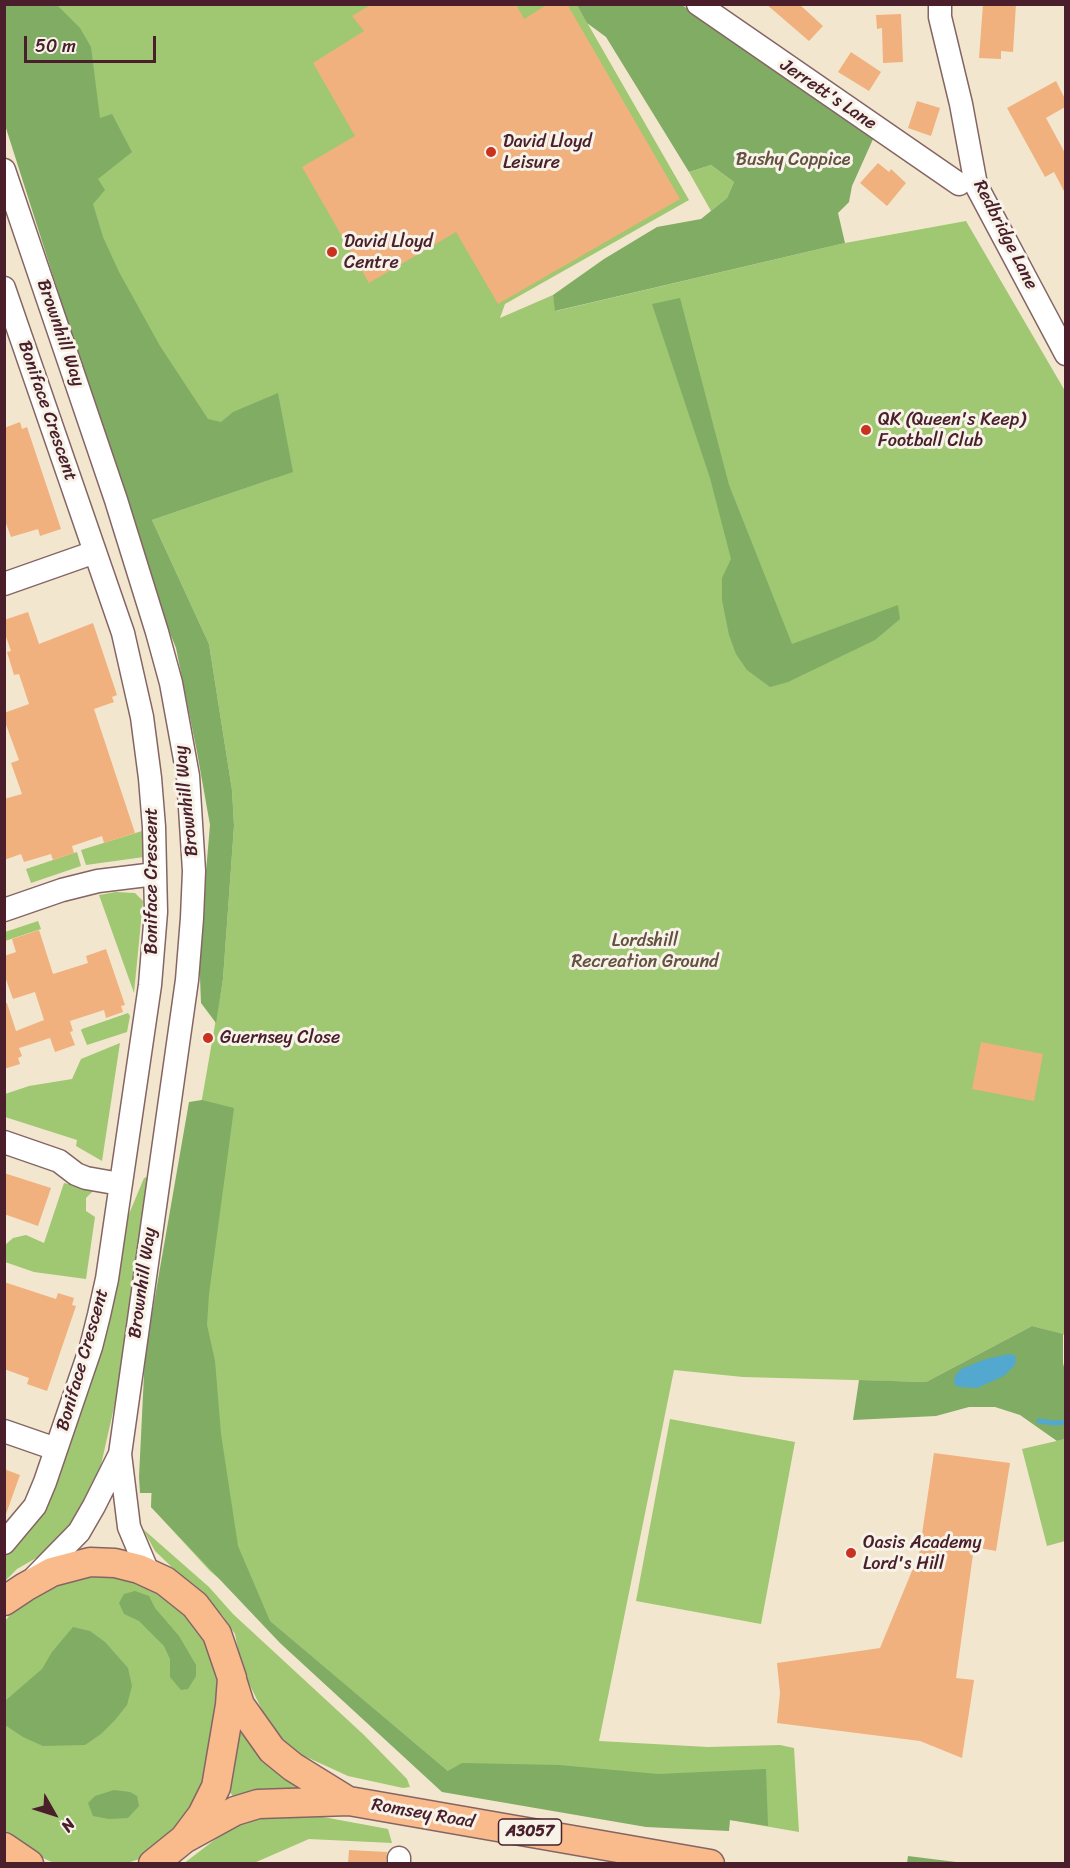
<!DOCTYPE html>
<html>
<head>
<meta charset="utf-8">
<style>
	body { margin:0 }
	#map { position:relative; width:1070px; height:1868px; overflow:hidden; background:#f3e6ce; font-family:Sriracha,sans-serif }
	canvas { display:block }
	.frame { position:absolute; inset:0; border:6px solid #4a1f2b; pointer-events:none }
	.north { position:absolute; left:24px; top:1784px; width:60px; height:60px; -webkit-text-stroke:4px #f7f3e8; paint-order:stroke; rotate:129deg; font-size:16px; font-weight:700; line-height:24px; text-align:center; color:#4a1f2b }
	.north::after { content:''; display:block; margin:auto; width:21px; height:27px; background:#4a1f2b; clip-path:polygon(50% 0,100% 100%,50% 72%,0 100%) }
	.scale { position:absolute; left:24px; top:36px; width:132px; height:27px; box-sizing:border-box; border:3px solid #4a1f2b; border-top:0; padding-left:8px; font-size:18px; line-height:21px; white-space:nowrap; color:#4a1f2b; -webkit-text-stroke:4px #f7f3e8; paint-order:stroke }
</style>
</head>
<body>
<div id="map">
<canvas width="1070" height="1868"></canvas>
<div class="frame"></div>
<div class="north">N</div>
<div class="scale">50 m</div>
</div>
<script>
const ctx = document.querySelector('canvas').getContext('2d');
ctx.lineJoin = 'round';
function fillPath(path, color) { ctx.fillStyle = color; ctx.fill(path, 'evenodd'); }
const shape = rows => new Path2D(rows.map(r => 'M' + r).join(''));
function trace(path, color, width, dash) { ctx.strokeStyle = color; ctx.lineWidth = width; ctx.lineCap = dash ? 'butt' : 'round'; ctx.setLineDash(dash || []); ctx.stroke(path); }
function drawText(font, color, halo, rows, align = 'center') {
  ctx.font = font + ' Sriracha,sans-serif'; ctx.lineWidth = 6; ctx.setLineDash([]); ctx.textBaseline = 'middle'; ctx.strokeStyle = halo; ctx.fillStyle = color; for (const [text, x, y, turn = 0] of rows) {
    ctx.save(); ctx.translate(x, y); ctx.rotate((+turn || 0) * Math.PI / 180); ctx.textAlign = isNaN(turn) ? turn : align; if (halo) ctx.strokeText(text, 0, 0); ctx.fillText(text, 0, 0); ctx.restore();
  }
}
const green = shape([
	[4,5,577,5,689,200,505,304,500,318,553,295,556,311,845,243,966,221,1065,391,1065,1335,1032,1326,926,1382,743,1377,674,1370,599,1741,708,1747,780,1745,794,1748,799,1832,448,1771,210,1571,151,1507,154,1373,223,979,234,826,232,790,209,644,152,520,278,477,138,515],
	[711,165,734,182,727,198,711,211,689,172],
	[142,831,144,857,86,865,81,850],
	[77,852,81,866,31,883,26,869],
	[116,892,135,893,143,901,134,993,99,895],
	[38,921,41,929,5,941,5,932],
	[128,1013,130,1016,127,1032,87,1045,81,1030,82,1029],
	[120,1043,102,1161,76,1146,77,1140,5,1117,5,1094,29,1086,72,1079,81,1059],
	[156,1174,127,1350,96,1487,72,1526,52,1549,17,1569,5,1581,5,1551,29,1526,124,1226,144,1178],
	[64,1183,94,1190,86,1198,86,1211,95,1217,86,1279,34,1272,5,1262,5,1245,13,1238,26,1235,44,1243],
	[670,1419,795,1442,761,1624,636,1601],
	[1065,1439,1065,1541,1047,1546,1022,1449],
	[143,1529,209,1587,233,1614,364,1735,407,1779,410,1787,403,1788,348,1776,302,1755,286,1743,266,1718,242,1669,235,1634,223,1616,155,1551],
	[117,1573,179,1602,215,1657,220,1687,214,1753,189,1821,143,1858,127,1863,54,1863,32,1853,5,1833,5,1621,17,1606,60,1579],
	[239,1733,248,1736,303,1783,299,1788,235,1799,229,1791],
	[307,1814,388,1829,392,1843,309,1839,254,1863,183,1864,238,1822,256,1815]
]);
const forest = shape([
	[4,5,57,5,80,28,91,47,100,118,112,114,132,152,98,179,105,190,93,204,103,237,119,272,160,346,208,419,221,422,233,412,278,393,293,472,152,520,209,644,232,790,234,826,223,979,216,1023,201,1003,199,952,210,825,197,752,176,648,155,596,5,125],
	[577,5,682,5,874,137,852,186,849,202,838,213,845,243,555,311,553,295,604,259,657,227,701,219,727,198,734,182,711,165,689,172,606,37,587,23],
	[680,298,729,485,792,644,898,605,900,619,875,640,788,682,770,687,747,670,736,654,729,635,722,600,722,578,731,559,710,478,652,304],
	[202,1100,234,1108,209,1294,207,1325,215,1361,221,1434,238,1546,270,1621,448,1771,462,1763,559,1765,658,1774,766,1769,768,1826,730,1820,729,1831,646,1827,442,1792,280,1643,151,1507,152,1493,140,1493,139,1477,145,1354,189,1102],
	[1032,1326,1063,1334,1063,1363,1066,1375,1065,1439,1057,1441,1020,1415,995,1407,969,1407,936,1416,853,1420,859,1380,926,1382],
	[135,1591,149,1596,155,1608,179,1636,196,1665,196,1676,188,1689,181,1690,170,1677,170,1659,164,1646,139,1621,124,1614,119,1603,124,1594],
	[73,1627,90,1631,105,1642,128,1668,132,1686,127,1705,115,1720,101,1734,85,1745,43,1746,23,1737,5,1725,5,1701,42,1669,52,1652],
	[114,1790,130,1792,137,1796,139,1806,128,1818,109,1819,93,1816,88,1803,95,1796],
	[908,1856,964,1863,907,1863]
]);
const water = shape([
	[1009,1354,1016,1356,1015,1365,1004,1376,977,1388,959,1387,954,1384,955,1376,961,1369,986,1359]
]);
const stream = shape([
	[1039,1421,1055,1423,1066,1422]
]);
const building = shape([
	[372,4,516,4,524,19,548,4,567,4,680,199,498,304,456,232,369,283,302,167,355,136,313,63,364,31,352,16],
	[766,4,799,4,823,26,809,41],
	[983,4,1016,4,1013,52,1001,51,1001,59,979,58],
	[901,14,903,62,883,63,882,28,877,29,876,15],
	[851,52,881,72,869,91,838,72],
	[1056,81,1065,99,1065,107,1046,118,1065,153,1065,193,1054,172,1045,177,1007,108],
	[917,101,940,108,931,136,908,128],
	[878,163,889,172,891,169,906,183,887,206,860,183],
	[20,422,22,429,27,427,61,529,40,536,38,529,11,537,4,518,4,428],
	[28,612,39,644,93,623,117,695,112,697,114,702,94,709,135,833,104,843,102,836,72,846,74,853,53,860,51,854,24,862,21,854,4,860,4,799,22,794,11,763,19,760,4,719,4,713,29,704,19,674,14,675,7,652,11,651,4,631,4,620],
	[39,930,53,974,88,963,86,956,106,949,125,1005,121,1006,123,1012,106,1018,104,1010,70,1021,73,1031,70,1032,75,1045,55,1052,50,1038,19,1048,22,1056,18,1058,20,1064,4,1069,4,1004,7,1003,16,1031,44,1020,35,992,13,999,4,974,4,956,16,952,12,939],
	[981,1042,1043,1054,1034,1101,972,1089],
	[4,1173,51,1188,38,1226,4,1214],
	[4,1282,56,1299,58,1293,74,1298,72,1305,76,1306,47,1391,27,1384,29,1378,4,1369],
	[934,1453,1010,1463,996,1551,974,1547,956,1678,974,1680,962,1758,920,1741,777,1723,780,1693,777,1663,880,1648,919,1554],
	[4,1469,20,1475,6,1514,4,1514],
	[349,1850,387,1852,386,1863,348,1863]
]);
const minor = shape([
	[698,4,959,184],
	[940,4,940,17,961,104,976,185,1066,354],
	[4,170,116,500,157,632,171,683,188,776,194,871,192,918,187,980,120,1454,129,1527,148,1572],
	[4,288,123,633,142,717,150,778,154,827,156,912,150,985,107,1279,99,1315,91,1347,45,1482,35,1506,4,1543],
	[4,584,95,552],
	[4,910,62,890,98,881,155,874],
	[4,1142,59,1161,76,1174,86,1178,120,1184],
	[4,1431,56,1449],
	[35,1577,79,1532,94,1506,120,1454],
	[399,1864,399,1858]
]);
const major = shape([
	[4,1601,25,1587,52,1572,90,1562,115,1563,139,1569,165,1581,195,1605,217,1634,232,1678,230,1705,216,1787,202,1815,184,1839,153,1864],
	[233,1683,240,1705,272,1750,293,1767,348,1801],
	[184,1839,235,1811,258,1804,349,1801,710,1864],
	[4,1847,29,1864]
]);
const markers = [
	[491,152,6,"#c8321e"],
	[332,252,6,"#c8321e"],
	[866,430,6,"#c8321e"],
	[208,1038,6,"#c8321e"],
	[851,1553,6,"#c8321e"]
];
const shields = [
	[530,1832,63]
];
const shieldNames = [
	["A3057",530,1832]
];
const streetNames = [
	["Jerrett's Lane",828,95,34],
	["Redbridge Lane",1005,235,63],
	["Brownhill Way",60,333,71],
	["Boniface Crescent",47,411,71],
	["Brownhill Way",187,801,-96],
	["Boniface Crescent",152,881,-90],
	["Brownhill Way",143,1283,-82],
	["Boniface Crescent",83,1360,-74],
	["Romsey Road",423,1814,10]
];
const poiNames = [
	["David Lloyd",503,142],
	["Leisure",503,163],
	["David Lloyd",344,242],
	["Centre",344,263],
	["QK (Queen's Keep)",878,420],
	["Football Club",878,441],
	["Guernsey Close",220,1038],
	["Oasis Academy",863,1543],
	["Lord's Hill",863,1564]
];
const parkNames = [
	["Bushy Coppice",793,160],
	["Lordshill",645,941],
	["Recreation Ground",645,962]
];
fillPath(green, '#a0c772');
fillPath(forest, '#80ac64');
fillPath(water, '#52a8ce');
trace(stream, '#52a8ce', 5);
fillPath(building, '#f0b17e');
trace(minor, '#856564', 25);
trace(major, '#856564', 31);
trace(minor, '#fff', 22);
trace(major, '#fabb8c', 28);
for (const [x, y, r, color] of markers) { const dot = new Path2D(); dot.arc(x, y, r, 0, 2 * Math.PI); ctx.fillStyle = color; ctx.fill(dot); trace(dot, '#f7f3e8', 2); }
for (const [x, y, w] of shields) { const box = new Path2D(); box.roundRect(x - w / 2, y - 13, w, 26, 4.5); ctx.fillStyle = '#f7f3e8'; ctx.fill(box); trace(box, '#4a1f2b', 1.5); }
drawText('bold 16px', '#4a1f2b', null, shieldNames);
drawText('18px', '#4a1f2b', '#f7f3e8', streetNames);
drawText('18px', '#4a1f2b', '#f7f3e8', poiNames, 'left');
drawText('18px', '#645140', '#f7f3e8', parkNames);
</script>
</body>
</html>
